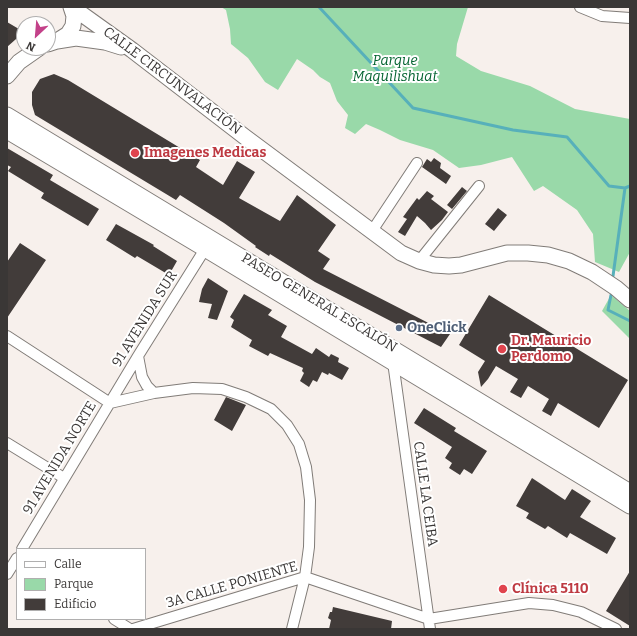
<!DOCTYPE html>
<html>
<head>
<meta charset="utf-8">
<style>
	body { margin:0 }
	#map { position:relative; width:637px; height:636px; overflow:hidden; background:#f7f0ec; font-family:Bitter,serif }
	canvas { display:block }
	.frame { position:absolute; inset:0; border:8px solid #3a3736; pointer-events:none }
	.legend { position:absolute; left:16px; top:548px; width:130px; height:72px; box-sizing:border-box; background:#fff; border:1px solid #b0afaf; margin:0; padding:5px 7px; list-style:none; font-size:12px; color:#3a3736 }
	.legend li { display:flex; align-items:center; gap:8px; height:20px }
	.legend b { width:20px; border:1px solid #b0afaf }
	.north { position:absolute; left:16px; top:16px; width:40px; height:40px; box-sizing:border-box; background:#fff; border:1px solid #b0afaf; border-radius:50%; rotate:206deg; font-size:11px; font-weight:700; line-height:16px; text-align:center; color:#3a3736 }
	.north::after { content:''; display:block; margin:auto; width:14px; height:18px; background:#c34189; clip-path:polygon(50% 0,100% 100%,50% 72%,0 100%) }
</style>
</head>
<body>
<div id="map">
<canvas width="637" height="636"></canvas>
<div class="frame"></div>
<ul class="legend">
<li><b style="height:5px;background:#fff"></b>Calle</li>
<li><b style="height:11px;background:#99d9a9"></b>Parque</li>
<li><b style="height:11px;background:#423c3a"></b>Edificio</li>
</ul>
<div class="north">N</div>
</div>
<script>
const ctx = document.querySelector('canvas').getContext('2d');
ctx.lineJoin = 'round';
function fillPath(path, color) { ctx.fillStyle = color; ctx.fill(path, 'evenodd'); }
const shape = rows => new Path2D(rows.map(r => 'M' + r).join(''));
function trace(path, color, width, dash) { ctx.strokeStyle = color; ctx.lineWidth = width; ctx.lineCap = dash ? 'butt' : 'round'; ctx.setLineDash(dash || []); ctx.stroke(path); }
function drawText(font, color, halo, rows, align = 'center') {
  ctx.font = font + ' Bitter,serif'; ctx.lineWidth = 4; ctx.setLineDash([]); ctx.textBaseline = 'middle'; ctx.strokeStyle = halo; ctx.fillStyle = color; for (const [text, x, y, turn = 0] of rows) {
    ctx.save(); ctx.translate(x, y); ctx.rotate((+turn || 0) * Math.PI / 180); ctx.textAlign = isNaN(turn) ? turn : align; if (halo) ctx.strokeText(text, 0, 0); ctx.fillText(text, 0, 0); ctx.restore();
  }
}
const green = shape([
	[221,7,468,7,457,44,456,56,481,71,530,86,575,109,630,119,630,252,619,272,595,262,593,234,577,210,543,186,534,191,512,157,481,165,459,168,433,150,400,140,380,130,366,124,355,134,345,128,348,115,337,101,330,83,320,77,313,70,297,59,278,90,265,82,248,58,231,44,230,29,226,10],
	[611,295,630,311,630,339,602,311]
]);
const stream = shape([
	[319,7,413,108,513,130,567,137,609,186,625,188,630,186],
	[613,276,625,188],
	[611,295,608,310,630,321]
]);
const building = shape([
	[7,22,24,32,7,47],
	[54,74,68,80,200,160,196,167,223,185,237,161,255,172,239,198,280,221,297,195,336,225,318,251,330,259,323,269,450,334,441,347,315,282,270,254,269,256,255,247,256,246,224,223,180,195,176,200,35,115,32,105,32,92,40,79],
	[7,148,53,175,50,180,99,209,88,226,41,198,44,193,8,171,11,167,7,165],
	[434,158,441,163,440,168,451,176,446,184,422,167,427,159,431,162],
	[462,187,467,191,452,209,447,205],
	[427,191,434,196,431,199,448,212,442,220,431,230,425,223,417,216,405,236,398,232,407,219,403,217,417,198,419,200],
	[498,208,507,215,494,231,485,224],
	[116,224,154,245,153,246,177,261,169,275,137,256,135,258,106,240],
	[20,243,46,260,7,318,7,262],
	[208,278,228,291,217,320,208,318,212,304,199,302,202,289],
	[244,294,272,310,268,315,287,326,281,337,312,354,316,348,329,357,331,354,339,358,338,362,349,368,342,380,329,373,328,375,322,372,317,382,313,380,309,387,300,381,304,373,302,371,303,368,270,353,268,356,249,346,252,340,231,327,234,320,230,317],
	[489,295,628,380,599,428,558,403,551,416,542,411,549,399,528,386,521,398,510,392,518,379,496,366,488,379,481,387,478,372,485,361,459,345],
	[226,397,246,405,232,431,214,420],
	[424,408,456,428,454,431,487,451,472,474,464,469,460,475,449,468,452,463,445,458,452,447,414,423],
	[532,478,565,500,572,489,591,501,580,517,616,538,607,554,570,533,567,538,548,526,545,529,526,518,529,513,516,506],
	[630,571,630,626,606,611],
	[333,607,392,621,391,629,329,629,331,620,328,618,330,612,332,612]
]);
const street = shape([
	[580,7,602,16,630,18],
	[372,231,417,163],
	[419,261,479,186],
	[7,336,110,403,154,393,193,388,222,389,246,397,271,409,287,425,299,444,306,467,310,500,309,547,305,577,292,629],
	[138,356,142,377,147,386,154,393],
	[393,362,430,629],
	[7,443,64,478],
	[22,549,138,356,205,249],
	[7,574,17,558],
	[114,619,130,629],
	[133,629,305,577,429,619,529,603,553,605,581,612,616,629]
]);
const secondary = shape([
	[72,7,132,50,245,137,401,253,419,261,434,265,449,266,461,265,507,253,528,253,548,255,569,261,592,272,616,288,630,300],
	[57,41,68,34,73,26,74,16,71,7],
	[48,44,57,41,76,38,105,42,121,47],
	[7,76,19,62,39,48],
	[7,115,630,492],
	[7,131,205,249,630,506]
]);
const markers = [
	[135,153,5,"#e0444e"],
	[399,328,4,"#5c6f8a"],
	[502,349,5,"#e0444e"],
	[503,589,5,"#e0444e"]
];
const parkNames = [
	["Parque",395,61],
	["Maquilishuat",395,77]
];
const streetNames = [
	["CALLE CIRCUNVALACIÓN",172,81,37],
	["PASEO GENERAL ESCALÓN",319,303,31],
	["91 AVENIDA SUR",145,319,-58],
	["91 AVENIDA NORTE",60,458,-59],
	["CALLE LA CEIBA",425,494,82],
	["3A CALLE PONIENTE",232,585,-16]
];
const healthNames = [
	["Imagenes Medicas",144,153],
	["Dr. Mauricio",511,341],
	["Perdomo",511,357],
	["Clínica 5110",512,589]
];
const serviceNames = [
	["OneClick",407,328]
];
fillPath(green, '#99d9a9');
trace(stream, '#57b0ba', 3);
fillPath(building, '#423c3a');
trace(street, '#817c78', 12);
trace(secondary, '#817c78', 17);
trace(street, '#fff', 10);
trace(secondary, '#fff', 15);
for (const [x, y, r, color] of markers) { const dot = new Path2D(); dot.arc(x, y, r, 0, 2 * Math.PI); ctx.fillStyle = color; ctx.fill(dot); trace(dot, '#fff', 1.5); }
drawText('italic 14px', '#046431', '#fff', parkNames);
drawText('14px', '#3a3736', '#fff', streetNames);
drawText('bold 14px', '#be3a42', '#fff', healthNames, 'left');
drawText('bold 14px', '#4e5e75', '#fff', serviceNames, 'left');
</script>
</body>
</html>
